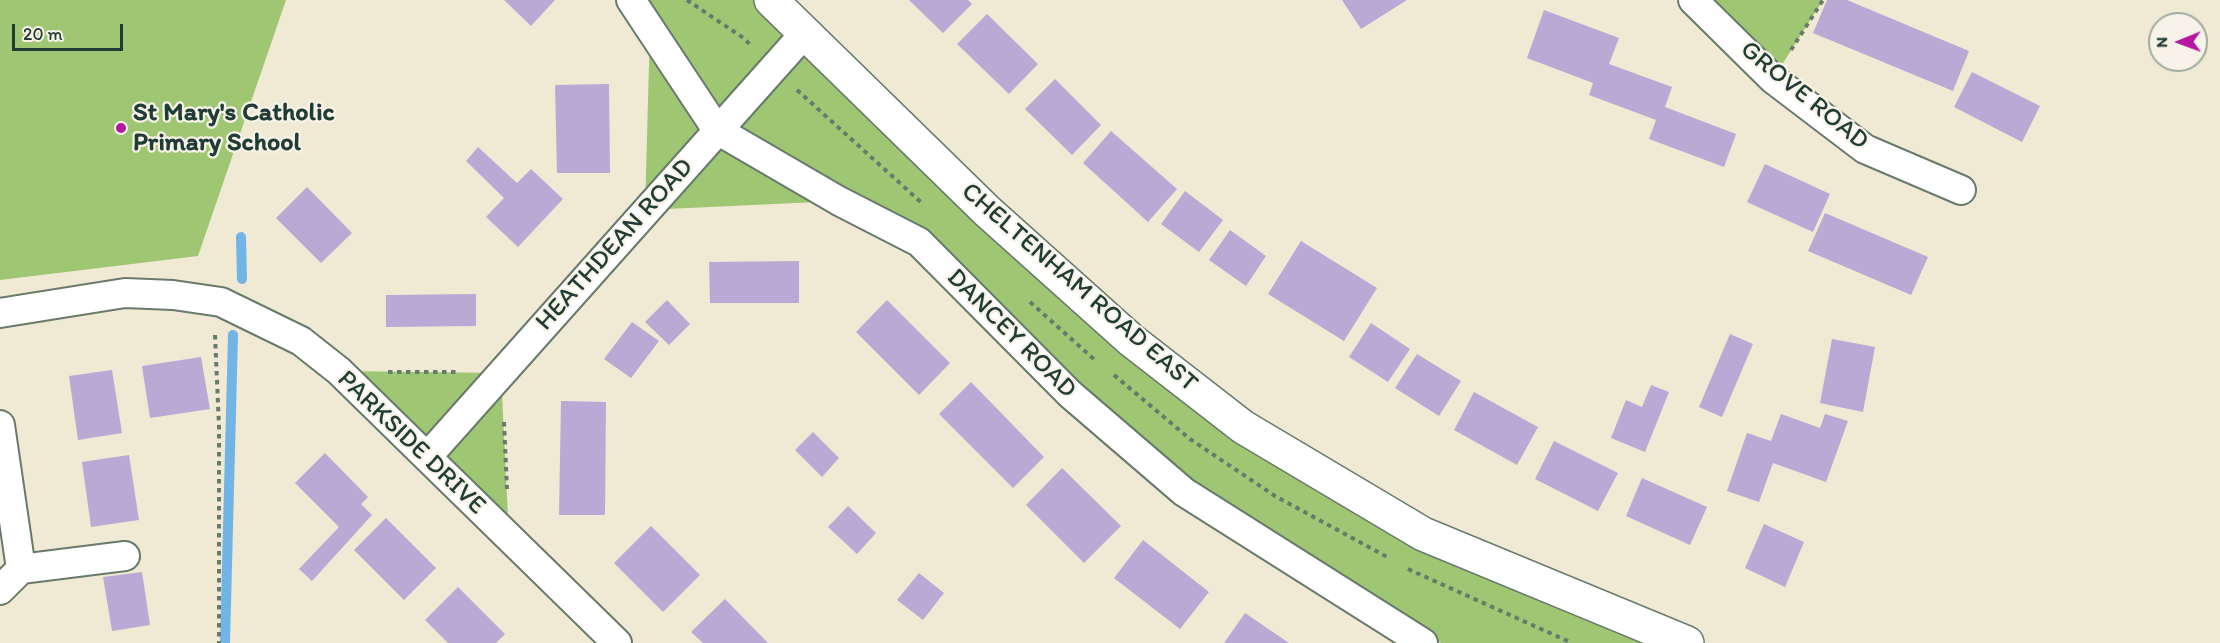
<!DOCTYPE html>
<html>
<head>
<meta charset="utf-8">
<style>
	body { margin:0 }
	#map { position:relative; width:2220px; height:643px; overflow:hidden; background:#f0ead4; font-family:Itim,sans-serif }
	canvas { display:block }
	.north { position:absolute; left:2148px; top:12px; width:60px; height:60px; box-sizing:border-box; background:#f7f3e8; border:2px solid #a1aaa0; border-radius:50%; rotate:269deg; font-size:16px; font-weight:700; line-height:24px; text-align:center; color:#1f3d34 }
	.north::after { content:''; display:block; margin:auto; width:21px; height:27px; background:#b5179e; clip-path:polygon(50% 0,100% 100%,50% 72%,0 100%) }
	.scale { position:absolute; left:12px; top:24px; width:111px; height:27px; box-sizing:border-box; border:3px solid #1f3d34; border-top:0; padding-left:8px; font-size:18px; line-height:21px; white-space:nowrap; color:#1f3d34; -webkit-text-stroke:4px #f7f3e8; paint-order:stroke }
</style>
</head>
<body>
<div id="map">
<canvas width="2220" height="643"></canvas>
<div class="north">N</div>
<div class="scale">20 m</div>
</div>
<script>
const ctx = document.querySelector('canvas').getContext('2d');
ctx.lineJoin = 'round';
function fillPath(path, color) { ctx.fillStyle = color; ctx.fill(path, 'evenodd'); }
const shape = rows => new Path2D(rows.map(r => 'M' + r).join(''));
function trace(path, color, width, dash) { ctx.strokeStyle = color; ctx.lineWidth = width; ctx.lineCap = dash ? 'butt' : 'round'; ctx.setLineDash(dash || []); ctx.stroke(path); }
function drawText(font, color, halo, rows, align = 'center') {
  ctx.font = font + ' Itim,sans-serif'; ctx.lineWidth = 4.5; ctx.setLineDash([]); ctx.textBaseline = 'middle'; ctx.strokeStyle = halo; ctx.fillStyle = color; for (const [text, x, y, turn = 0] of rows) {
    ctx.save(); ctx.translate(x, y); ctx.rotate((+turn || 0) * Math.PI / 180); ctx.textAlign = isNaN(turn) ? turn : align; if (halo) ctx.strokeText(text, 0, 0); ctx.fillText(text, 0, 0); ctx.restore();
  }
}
const green = shape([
	[0,0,286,0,198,256,0,280],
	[631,0,771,0,1131,340,1423,534,1687,643,1441,643,1184,492,919,242,839,201,645,210,650,28],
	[1693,0,1823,0,1773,79],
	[339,371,501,373,509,538]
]);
const stream = shape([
	[241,237,242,279],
	[225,643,233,335]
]);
const building = shape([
	[504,0,555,0,531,26],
	[909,0,968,0,972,4,943,33],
	[1342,0,1407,0,1361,29],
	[1827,0,1847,0,1969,51,1953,91,1813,33],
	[1544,10,1619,38,1609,64,1672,87,1665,107,1736,134,1724,167,1649,139,1656,120,1589,95,1593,83,1527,58],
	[987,14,1038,64,1009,94,957,44],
	[1972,72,2040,106,2022,142,1954,107],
	[1055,79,1101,125,1072,155,1025,109],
	[609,84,610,173,557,173,555,85],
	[1111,131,1177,189,1148,222,1083,163],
	[478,147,517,183,531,169,563,199,518,247,486,217,504,198,466,161],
	[1765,164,1830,194,1813,232,1747,202],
	[307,187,352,233,321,263,276,218],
	[1185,191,1223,220,1199,252,1161,224],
	[1825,213,1928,257,1911,295,1808,251],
	[1230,230,1266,256,1246,286,1209,260],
	[1301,241,1377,288,1344,341,1268,294],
	[799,261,799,303,710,303,709,262],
	[476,294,476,326,386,327,386,295],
	[667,300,690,324,669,345,645,322],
	[887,300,950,363,919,395,856,332],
	[632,322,659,341,631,378,604,359],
	[1371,323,1410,349,1388,382,1349,357],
	[1730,334,1753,344,1722,417,1699,407],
	[1832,339,1875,347,1863,412,1820,403],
	[1417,354,1461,381,1439,416,1395,388],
	[201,357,210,409,150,418,142,366],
	[112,370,122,433,78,440,69,376],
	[971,382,1044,457,1013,488,939,414],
	[1651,385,1669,392,1645,452,1611,438,1626,400,1642,407],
	[1474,392,1538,427,1517,465,1454,430],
	[561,401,606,402,605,515,559,515],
	[1781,414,1820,428,1825,414,1848,421,1826,482,1773,463,1759,502,1727,491,1747,433,1771,441],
	[813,432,839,458,822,477,795,450],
	[1554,441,1618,473,1598,511,1535,479],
	[325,453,368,497,361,504,372,515,312,581,299,569,339,527,295,483],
	[129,455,139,520,91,527,82,462],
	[1062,468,1121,526,1084,563,1026,505],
	[1642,478,1707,507,1690,545,1626,516],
	[848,506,876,533,857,554,828,527],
	[386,518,436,568,404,600,354,550],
	[1764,524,1804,542,1785,587,1745,568],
	[651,526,700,575,663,612,614,563],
	[1143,540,1209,592,1180,629,1114,578],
	[142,572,150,625,112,631,103,577],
	[919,573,944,593,923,620,897,600],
	[458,587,505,634,496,643,448,643,425,620],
	[725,599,768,643,703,643,691,632],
	[1245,613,1289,643,1224,643]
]);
const path = shape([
	[687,0,745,39,751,46],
	[1791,50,1823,0],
	[797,90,923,204],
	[1030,302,1096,361],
	[215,335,219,427,219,643],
	[388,372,459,372],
	[1114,375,1190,439,1275,496,1389,558],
	[504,422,507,489],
	[1408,569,1572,643]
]);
const street = shape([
	[631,0,717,130,839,201,919,242,1070,394,1184,492,1423,643],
	[1693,0,1773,79,1865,149,1961,190],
	[0,313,125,293,173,295,221,302,301,341,339,371,617,643],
	[0,425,21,569,0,590],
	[427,457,804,34],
	[21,569,125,556]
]);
const secondary = shape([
	[771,0,987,211,1131,340,1243,427,1423,534,1687,643]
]);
const markers = [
	[121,128,6,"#b5179e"]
];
const streetNames = [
	["GROVE ROAD",1804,96,39],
	["HEATHDEAN ROAD",615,245,-48],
	["CHELTENHAM ROAD EAST",1079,288,41],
	["DANCEY ROAD",1011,334,45],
	["PARKSIDE DRIVE",411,443,44]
];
const poiNames = [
	["St Mary's Catholic",133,113],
	["Primary School",133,143]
];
fillPath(green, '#9fc773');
trace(stream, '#73b4e7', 10);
fillPath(building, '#b9a9d4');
trace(street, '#687a6c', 32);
trace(secondary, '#687a6c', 36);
trace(path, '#687a6c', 4, [4.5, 4.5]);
trace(street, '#fff', 28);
trace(secondary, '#fff', 33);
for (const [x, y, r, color] of markers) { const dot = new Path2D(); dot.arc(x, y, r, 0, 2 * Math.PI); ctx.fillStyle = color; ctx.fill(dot); trace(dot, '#f7f3e8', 2); }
drawText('26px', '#1f3d34', '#f7f3e8', streetNames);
drawText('bold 26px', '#1f3d34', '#f7f3e8', poiNames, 'left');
</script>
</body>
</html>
